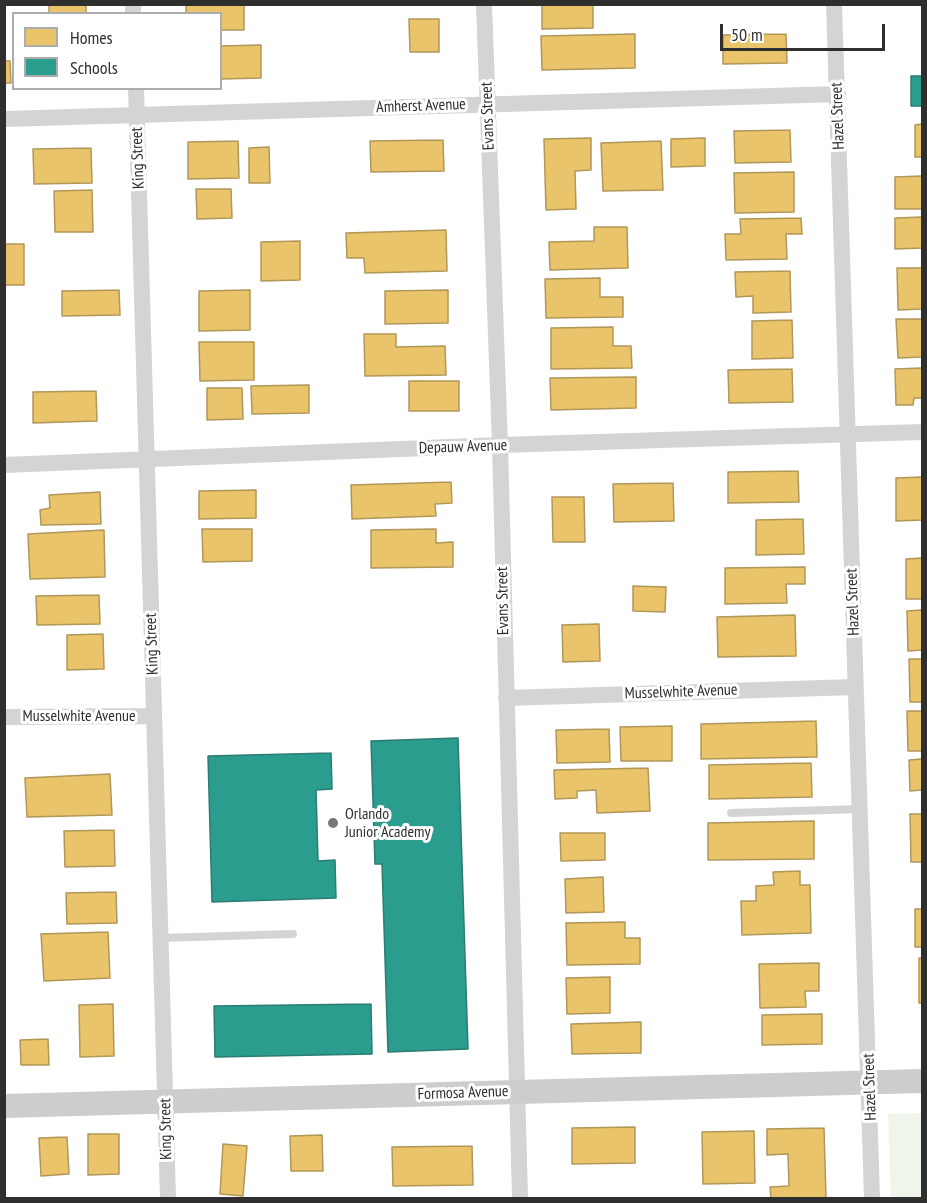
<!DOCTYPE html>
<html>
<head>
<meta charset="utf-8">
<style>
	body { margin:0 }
	#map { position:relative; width:927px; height:1203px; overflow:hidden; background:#fff; font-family:"PT Sans Narrow",sans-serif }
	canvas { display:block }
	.frame { position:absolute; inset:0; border:6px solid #2f2f2f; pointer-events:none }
	.legend { position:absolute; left:12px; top:12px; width:210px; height:78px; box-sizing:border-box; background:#fff; border:2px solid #acacac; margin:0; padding:8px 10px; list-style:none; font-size:18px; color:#2f2f2f }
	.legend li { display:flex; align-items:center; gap:12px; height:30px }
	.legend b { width:30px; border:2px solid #acacac }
	.scale { position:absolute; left:720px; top:24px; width:165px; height:27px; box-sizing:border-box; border:3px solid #2f2f2f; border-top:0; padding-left:8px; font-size:18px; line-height:21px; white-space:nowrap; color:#2f2f2f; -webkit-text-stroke:4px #fff; paint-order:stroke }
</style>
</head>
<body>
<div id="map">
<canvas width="927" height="1203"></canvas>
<div class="frame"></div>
<ul class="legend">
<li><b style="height:16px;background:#e9c46a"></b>Homes</li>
<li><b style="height:16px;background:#2a9d8f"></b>Schools</li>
</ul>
<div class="scale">50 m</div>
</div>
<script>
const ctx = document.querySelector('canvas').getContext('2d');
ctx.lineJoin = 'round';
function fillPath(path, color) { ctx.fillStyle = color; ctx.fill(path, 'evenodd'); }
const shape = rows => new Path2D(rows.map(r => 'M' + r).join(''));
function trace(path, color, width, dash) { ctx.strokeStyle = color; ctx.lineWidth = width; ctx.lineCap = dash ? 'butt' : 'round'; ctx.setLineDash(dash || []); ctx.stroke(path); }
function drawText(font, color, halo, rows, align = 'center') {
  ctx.font = font + ' "PT Sans Narrow",sans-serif'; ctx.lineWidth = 6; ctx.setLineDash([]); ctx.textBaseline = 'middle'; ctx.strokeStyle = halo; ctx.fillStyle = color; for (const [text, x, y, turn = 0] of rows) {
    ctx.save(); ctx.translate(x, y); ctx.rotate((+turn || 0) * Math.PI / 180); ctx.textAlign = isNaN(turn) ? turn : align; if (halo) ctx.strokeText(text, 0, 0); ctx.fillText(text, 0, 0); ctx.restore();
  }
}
const green = shape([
	[922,1113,922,1198,891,1198,888,1114]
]);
const homes = shape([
	[49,4,86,4,86,14,49,14,49,4],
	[186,4,244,4,244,30,220,30,220,14,186,14,186,4],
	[542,4,593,4,593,28,542,29,542,4],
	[409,19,439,19,439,52,410,52,409,19],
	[635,34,635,68,542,70,541,36,635,34],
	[786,34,787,63,723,64,723,35,786,34],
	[261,45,261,78,220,79,220,46,261,45],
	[4,61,10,61,11,83,4,83,4,61],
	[922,124,922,157,915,157,915,125,922,124],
	[790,130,791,162,735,163,734,131,790,130],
	[591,138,591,170,575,171,576,209,546,210,544,139,591,138],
	[705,138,705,166,671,167,671,139,705,138],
	[443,140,444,171,371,172,370,141,443,140],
	[238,141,239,178,188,179,188,142,238,141],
	[661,141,663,190,603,191,601,143,661,141],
	[269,147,270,183,249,183,249,148,269,147],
	[91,148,92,183,34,184,33,149,91,148],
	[794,172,794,212,735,213,734,173,794,172],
	[922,176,922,209,895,209,895,177,922,176],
	[196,189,231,189,232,218,197,219,196,189],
	[92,190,93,232,55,232,54,191,92,190],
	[922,217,922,248,895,249,895,218,922,217],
	[801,218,802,234,786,234,787,259,726,260,725,234,741,234,740,219,801,218],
	[594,227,627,227,628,268,550,270,549,242,594,241,594,227],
	[446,230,447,271,365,273,364,258,347,258,346,233,446,230],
	[300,241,300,280,261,281,261,242,300,241],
	[4,244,24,244,24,285,4,285,4,244],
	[897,268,922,268,922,309,898,310,897,268],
	[790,271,791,312,753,313,753,296,736,297,735,272,790,271],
	[600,278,600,297,623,297,623,317,546,318,545,279,600,278],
	[119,290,120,315,62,316,62,291,119,290],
	[250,290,250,330,199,331,199,291,250,290],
	[448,290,448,323,385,324,385,291,448,290],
	[896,319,922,319,922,357,898,358,896,319],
	[792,320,793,358,752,359,752,321,792,320],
	[613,327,613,346,631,346,632,368,551,369,551,328,613,327],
	[364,334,396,334,396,347,445,346,446,375,365,376,364,334],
	[199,342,254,342,254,380,200,381,199,342],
	[922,368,922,398,914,398,913,405,896,405,895,369,922,368],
	[792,369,793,402,729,403,728,370,792,369],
	[636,377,636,408,551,410,550,378,636,377],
	[409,381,459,381,459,411,409,411,409,381],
	[309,385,309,413,252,414,251,386,309,385],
	[207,388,242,388,243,419,207,420,207,388],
	[96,391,97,421,33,423,33,392,96,391],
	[798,471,799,502,728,503,728,472,798,471],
	[922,477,922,520,896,521,896,478,922,477],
	[451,482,452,503,435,504,436,516,352,519,351,485,451,482],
	[673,483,674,521,614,522,613,484,673,483],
	[256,490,256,518,199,519,199,491,256,490],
	[100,492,101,524,41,525,40,510,50,508,49,495,100,492],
	[552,497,584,497,585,542,553,542,552,497],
	[803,519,804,554,756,555,756,520,803,519],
	[202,529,252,529,252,561,203,562,202,529],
	[436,529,436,543,453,542,453,567,371,568,371,530,436,529],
	[104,530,105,577,30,579,28,534,104,530],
	[922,558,922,599,906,599,906,559,922,558],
	[805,567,805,584,786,584,787,603,725,604,725,568,805,567],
	[633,586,666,587,665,612,633,611,633,586],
	[99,595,100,624,37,625,36,596,99,595],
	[922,610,922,650,908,651,907,611,922,610],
	[795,615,796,656,718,657,717,617,795,615],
	[599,624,600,661,563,662,562,625,599,624],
	[103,634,104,669,67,670,67,635,103,634],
	[909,659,922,659,922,702,910,702,909,659],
	[907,711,922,711,922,751,908,751,907,711],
	[816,721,817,757,701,759,701,724,816,721],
	[672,726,672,761,621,761,620,727,672,726],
	[609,729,610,762,557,763,556,730,609,729],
	[922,759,922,790,910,791,909,760,922,759],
	[811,763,812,797,709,799,709,765,811,763],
	[648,768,650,811,597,813,596,790,577,791,577,798,555,799,554,770,648,768],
	[110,774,112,815,27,817,25,778,110,774],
	[910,814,922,814,922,862,911,862,910,814],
	[814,821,814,859,708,860,708,823,814,821],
	[114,830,115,866,65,867,64,831,114,830],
	[560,833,605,833,605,860,561,861,560,833],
	[800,871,800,885,810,885,811,933,742,935,741,901,756,901,756,886,774,885,773,872,800,871],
	[603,877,604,912,566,913,565,879,603,877],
	[116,892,117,923,67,924,66,893,116,892],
	[915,909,922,909,922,947,915,947,915,909],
	[625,922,625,938,640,938,640,964,567,965,566,923,625,922],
	[108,932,110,978,44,981,41,934,108,932],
	[919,958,922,958,922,1003,919,1003,919,958],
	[819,963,819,991,805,991,806,1007,760,1008,759,964,819,963],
	[610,977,610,1013,567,1014,566,978,610,977],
	[113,1004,114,1056,80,1057,79,1005,113,1004],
	[822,1014,822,1044,762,1045,762,1015,822,1014],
	[641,1022,641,1053,572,1054,571,1024,641,1022],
	[48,1039,49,1065,21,1065,20,1040,48,1039],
	[635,1127,635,1163,572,1164,572,1128,635,1127],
	[824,1128,826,1198,771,1198,770,1187,789,1186,788,1154,767,1155,767,1129,824,1128],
	[754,1131,755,1183,703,1184,702,1132,754,1131],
	[88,1134,119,1134,119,1174,88,1175,88,1134],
	[322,1135,323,1171,291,1171,290,1136,322,1135],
	[67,1137,69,1174,41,1176,39,1138,67,1137],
	[223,1144,247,1146,243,1196,220,1194,223,1144],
	[472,1146,473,1185,393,1186,392,1147,472,1146]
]);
const schools = shape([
	[911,76,922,76,922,106,911,106,911,76],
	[458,738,468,1049,388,1052,382,864,375,864,371,741,458,738],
	[331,753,332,789,316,790,318,861,335,860,336,898,212,902,208,756,331,753],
	[371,1004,372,1054,215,1057,214,1006,371,1004]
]);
const lane = shape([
	[731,813,860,809],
	[161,938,293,934]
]);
const street = shape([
	[133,4,133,14],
	[484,4,500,445,520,1198],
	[834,4,872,1198],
	[136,88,168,1198],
	[4,119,838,94],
	[4,465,500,445,922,432],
	[506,698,855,687],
	[4,717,154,716]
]);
const secondary = shape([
	[4,1106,922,1081]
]);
const markers = [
	[333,823,6,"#787878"]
];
const streetNames = [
	["Amherst Avenue",421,106,-2],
	["Evans Street",488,116,-92],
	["Hazel Street",838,116,-92],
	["King Street",138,158,-92],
	["Depauw Avenue",463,447,-2],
	["Evans Street",503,601,-91],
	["Hazel Street",853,602,-92],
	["King Street",152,644,-92],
	["Musselwhite Avenue",681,692,-2],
	["Musselwhite Avenue",79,716],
	["Hazel Street",870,1087,-92],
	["Formosa Avenue",463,1093,-2],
	["King Street",166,1129,-91]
];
const poiNames = [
	["Orlando",345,814],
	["Junior Academy",345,832]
];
fillPath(green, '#f0f5ec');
fillPath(homes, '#e9c46a');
trace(homes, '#b19758', 1.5);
fillPath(schools, '#2a9d8f');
trace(schools, '#2c7c72', 1.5);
trace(lane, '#d4d4d4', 8);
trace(street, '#d4d4d4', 16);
trace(secondary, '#cdcdcd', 24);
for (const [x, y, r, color] of markers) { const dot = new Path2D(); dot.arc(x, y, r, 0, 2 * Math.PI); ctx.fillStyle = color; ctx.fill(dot); trace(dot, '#fff', 2); }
drawText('16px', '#2f2f2f', '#fff', streetNames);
drawText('16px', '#2f2f2f', '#fff', poiNames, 'left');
</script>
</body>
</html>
